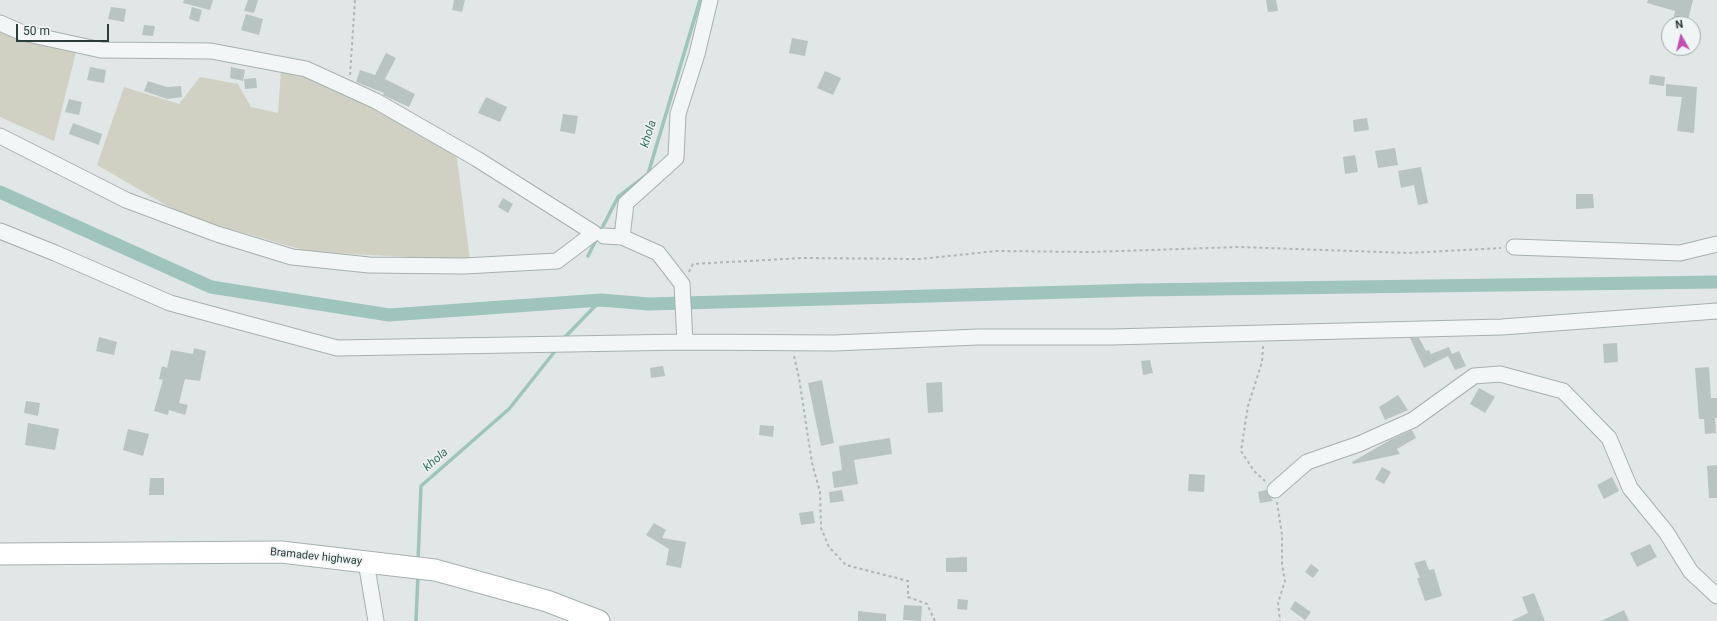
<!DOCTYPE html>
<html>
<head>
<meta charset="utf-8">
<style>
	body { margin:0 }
	#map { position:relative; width:1717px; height:621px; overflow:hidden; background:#e0e7e6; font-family:Roboto,sans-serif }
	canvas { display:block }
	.north { position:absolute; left:1661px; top:16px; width:40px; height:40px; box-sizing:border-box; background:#eff5f4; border:1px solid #a0abaa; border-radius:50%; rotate:352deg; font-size:11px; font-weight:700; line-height:16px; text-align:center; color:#2a3d3b }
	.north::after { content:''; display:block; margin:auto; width:14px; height:18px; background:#c150b4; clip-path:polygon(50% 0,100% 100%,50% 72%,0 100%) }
	.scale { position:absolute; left:16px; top:24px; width:93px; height:18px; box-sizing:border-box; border:2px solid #2a3d3b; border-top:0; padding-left:5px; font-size:12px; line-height:14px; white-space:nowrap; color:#2a3d3b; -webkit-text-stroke:3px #eff5f4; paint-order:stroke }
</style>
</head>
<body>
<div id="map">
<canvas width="1717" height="621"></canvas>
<div class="north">N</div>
<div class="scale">50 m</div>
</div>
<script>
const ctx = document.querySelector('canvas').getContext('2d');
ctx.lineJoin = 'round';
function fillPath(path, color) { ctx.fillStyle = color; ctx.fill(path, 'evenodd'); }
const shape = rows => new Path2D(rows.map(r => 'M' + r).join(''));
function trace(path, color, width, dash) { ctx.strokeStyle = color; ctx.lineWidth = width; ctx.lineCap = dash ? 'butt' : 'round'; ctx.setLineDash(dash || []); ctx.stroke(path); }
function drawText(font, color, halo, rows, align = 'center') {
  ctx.font = font + ' Roboto,sans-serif'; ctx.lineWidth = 3; ctx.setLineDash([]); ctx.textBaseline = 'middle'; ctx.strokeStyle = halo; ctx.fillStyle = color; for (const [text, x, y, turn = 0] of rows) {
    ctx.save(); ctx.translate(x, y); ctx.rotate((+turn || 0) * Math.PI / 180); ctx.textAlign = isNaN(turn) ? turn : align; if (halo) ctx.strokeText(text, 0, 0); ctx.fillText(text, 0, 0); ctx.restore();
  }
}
const green = shape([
	[0,29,76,52,54,141,0,117],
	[281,70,344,89,456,151,470,260,310,252,185,216,97,165,124,87,179,104,200,77,238,84,251,107,278,113]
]);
const stream = shape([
	[600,232,618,197,648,174,700,0],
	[588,256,597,238],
	[565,337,601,300],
	[418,562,421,486,509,409,556,350],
	[416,621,418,574]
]);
const canal = shape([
	[0,192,211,287,389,315,601,300,649,304,1139,290,1717,282]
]);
const building = shape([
	[184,0,213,0,210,10,183,3],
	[248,0,258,0,254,13,244,11],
	[454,0,465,0,462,12,452,10],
	[1266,0,1276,0,1278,11,1268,12],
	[1648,0,1693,0,1687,24,1672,24,1675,11,1647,3],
	[111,7,126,9,124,22,108,19],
	[192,7,202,10,199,22,189,19],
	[246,14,263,19,259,35,241,30],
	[144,25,155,26,153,36,142,35],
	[792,38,808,41,805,56,789,53],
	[386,53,396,58,385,79,415,94,409,107,383,95,384,93,356,82,360,70,375,75],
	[90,67,106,70,104,83,87,80],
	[231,67,245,70,243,81,230,78],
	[825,71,841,78,833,95,817,88],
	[1650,75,1665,77,1664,86,1649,84],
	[256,78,257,88,245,89,244,79],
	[148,81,167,87,181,86,182,97,167,99,144,91],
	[1666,84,1697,87,1694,133,1677,131,1682,97,1666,96],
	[486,97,507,107,500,122,478,113],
	[69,99,82,102,79,115,65,112],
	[563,114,578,116,575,134,560,131],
	[1367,118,1369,130,1354,132,1353,120],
	[73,123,102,134,99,145,69,134],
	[1395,148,1398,165,1378,168,1375,151],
	[1355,155,1358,172,1345,174,1343,157],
	[1421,167,1428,203,1418,205,1414,185,1401,188,1398,171],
	[1576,194,1593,194,1594,208,1576,209],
	[503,198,513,204,508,213,498,207],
	[99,337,117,342,114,355,96,351],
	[1410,338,1419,338,1426,351,1429,350,1431,354,1449,347,1452,354,1459,351,1466,366,1455,370,1448,356,1424,368],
	[1617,343,1618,362,1604,363,1603,344],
	[194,348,206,351,200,381,185,379,179,403,188,405,185,415,169,410,168,415,154,411,163,380,159,379,162,366,167,368,171,350,193,354],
	[1150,360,1153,373,1143,375,1141,361],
	[663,366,665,376,651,378,650,368],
	[1709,367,1711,398,1717,398,1717,418,1715,418,1716,433,1705,434,1704,419,1699,419,1695,368],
	[822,380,834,443,821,446,808,383],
	[942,382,943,412,928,413,926,383],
	[1479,388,1495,397,1485,413,1470,404],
	[1398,395,1408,410,1385,420,1379,407],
	[26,401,40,403,38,416,24,413],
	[28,423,59,429,55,450,25,445],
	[760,425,774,426,773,437,759,435],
	[128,429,149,434,143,456,123,450],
	[1412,430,1416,438,1397,449,1400,454,1353,464,1352,462,1390,440],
	[890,438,892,454,854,460,858,484,834,488,832,472,842,470,839,446],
	[1717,465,1717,498,1709,498,1707,466],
	[1382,467,1391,472,1384,484,1375,479],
	[1189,474,1205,475,1204,492,1188,491],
	[1612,477,1619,491,1604,499,1597,485],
	[150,478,164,478,164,495,149,495],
	[842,490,844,501,830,503,829,492],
	[1266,490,1273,501,1260,503,1258,492],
	[813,511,815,523,801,525,799,513],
	[654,523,666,530,662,538,686,542,681,568,666,565,669,549,646,535],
	[1650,544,1657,557,1637,567,1630,553],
	[967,557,967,572,946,572,946,558],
	[1425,560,1429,570,1434,569,1442,596,1425,601,1417,578,1420,578,1414,563],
	[1311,564,1319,570,1313,578,1305,572],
	[1534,593,1545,621,1511,621,1528,613,1522,597],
	[958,599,968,600,967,610,957,609],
	[1295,601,1311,612,1305,620,1290,609],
	[904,605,922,606,921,621,903,620],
	[1624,610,1629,621,1601,621],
	[858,611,886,614,886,621,858,621]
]);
const path = shape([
	[350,75,355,0],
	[689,272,693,264,803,258,920,259,996,251,1091,252,1239,247,1408,253,1501,248],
	[1263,346,1262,362,1248,406,1241,451,1254,471,1265,481],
	[794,356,799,378,812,463,820,492,821,528,829,547,846,565,908,581,908,597,927,604,935,621],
	[1277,502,1282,535,1282,565,1285,581,1278,603,1280,621]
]);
const street = shape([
	[0,23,23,33,101,50,211,51,306,69,376,101,477,159,594,233,557,261,464,266,369,265,292,257,217,234,126,200,0,136],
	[0,231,55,253,170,303,337,348,685,342,834,343,978,337,1112,337,1264,333,1502,327,1717,311],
	[604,236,622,237,658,253,682,284,685,342],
	[622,237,626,203,676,158,678,114,697,54,710,0],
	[1514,247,1680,253,1717,244],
	[1275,490,1307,462,1359,444,1413,420,1474,376,1500,374,1563,391,1609,438,1630,488,1666,532,1691,572,1717,596],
	[366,562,376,621]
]);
const secondary = shape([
	[0,554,281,552,435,570,547,601,599,621]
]);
const streetNames = [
	["Bramadev highway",316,557,6]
];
const waterNames = [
	["khola",649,134,-73],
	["khola",436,460,-41]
];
fillPath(green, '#d0d1c2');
trace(stream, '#9ec4bc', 3.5);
trace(canal, '#9ec4bc', 13);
fillPath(building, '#b8c4c2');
trace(street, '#a6b1af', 17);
trace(secondary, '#a6b1af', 23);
trace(path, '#aeb7b6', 2, [3, 3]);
trace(street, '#f2f6f6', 15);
trace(secondary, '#fff', 21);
drawText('11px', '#2a3d3b', '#eff5f4', streetNames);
drawText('italic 12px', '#386d63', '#eff5f4', waterNames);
</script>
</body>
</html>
